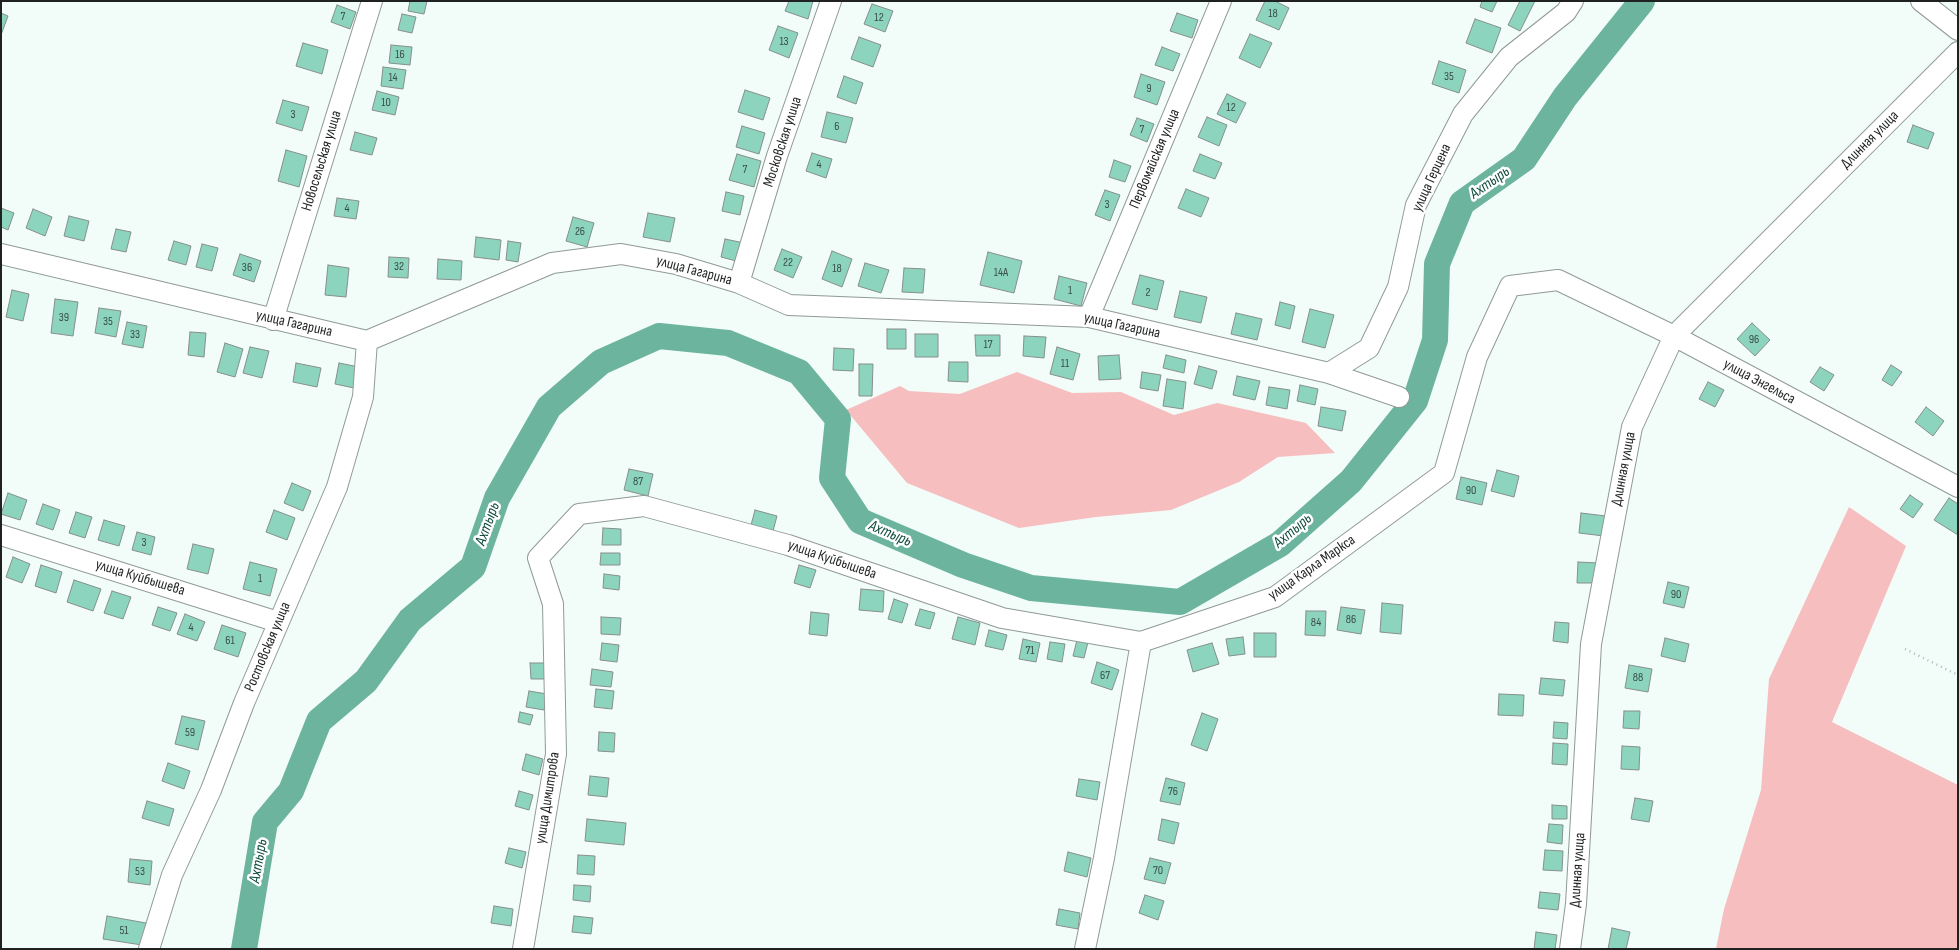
<!DOCTYPE html>
<html>
<head>
<meta charset="utf-8">
<style>
	body { margin:0 }
	#map { position:relative; width:1959px; height:950px; overflow:hidden; background:#f2fcf8; font-family:"Sofia Sans Condensed",sans-serif }
	canvas { display:block }
	.frame { position:absolute; inset:0; border:2px solid #1f2221; pointer-events:none }
</style>
</head>
<body>
<div id="map">
<canvas width="1959" height="950"></canvas>
<div class="frame"></div>
</div>
<script>
const ctx = document.querySelector('canvas').getContext('2d');
ctx.lineJoin = 'round';
function fillPath(path, color) { ctx.fillStyle = color; ctx.fill(path, 'evenodd'); }
const shape = rows => new Path2D(rows.map(r => 'M' + r).join(''));
function trace(path, color, width, dash) { ctx.strokeStyle = color; ctx.lineWidth = width; ctx.lineCap = dash ? 'butt' : 'round'; ctx.setLineDash(dash || []); ctx.stroke(path); }
function drawText(font, color, halo, rows, align = 'center') {
  ctx.font = font + ' "Sofia Sans Condensed",sans-serif'; ctx.lineWidth = 5; ctx.setLineDash([]); ctx.textBaseline = 'middle'; ctx.strokeStyle = halo; ctx.fillStyle = color; for (const [text, x, y, turn = 0] of rows) {
    ctx.save(); ctx.translate(x, y); ctx.rotate((+turn || 0) * Math.PI / 180); ctx.textAlign = isNaN(turn) ? turn : align; if (halo) ctx.strokeText(text, 0, 0); ctx.fillText(text, 0, 0); ctx.restore();
  }
}
const green = shape([
	[1017,372,1072,393,1121,392,1174,415,1217,403,1306,423,1335,453,1278,457,1239,482,1171,510,1096,517,1019,528,907,483,846,410,900,386,909,391,960,394],
	[1849,507,1906,546,1832,722,1958,785,1958,949,1716,949,1724,909,1761,790,1769,679]
]);
const river = shape([
	[244,949,265,822,291,791,319,721,366,681,410,620,473,567,497,498,549,407,601,362,659,336,728,343,799,372,838,419,832,478,860,521,963,565,1031,588,1180,602,1280,544,1351,481,1415,401,1435,340,1437,264,1462,203,1524,159,1565,97,1642,1]
]);
const building = shape([
	[410,1,427,1,424,14,408,11,410,1],
	[789,1,813,1,808,19,785,11,789,1],
	[1265,1,1275,1,1289,8,1279,30,1256,20,1265,1],
	[1482,1,1497,1,1492,12,1480,7,1482,1],
	[1520,1,1535,1,1520,31,1508,25,1520,1],
	[872,4,893,11,885,32,864,24,872,4],
	[337,5,356,12,350,29,331,22,337,5],
	[1,13,8,16,1,35,1,13],
	[1177,13,1198,20,1192,38,1170,31,1177,13],
	[402,14,416,17,412,33,398,30,402,14],
	[1475,19,1501,28,1492,53,1466,43,1475,19],
	[778,26,798,33,789,58,769,50,778,26],
	[1250,34,1272,43,1260,68,1239,58,1250,34],
	[859,37,881,45,873,67,851,59,859,37],
	[303,43,328,50,322,74,296,66,303,43],
	[391,45,412,47,410,65,389,63,391,45],
	[1162,47,1180,54,1173,71,1155,65,1162,47],
	[1439,61,1466,70,1459,93,1432,84,1439,61],
	[383,67,406,70,403,89,381,86,383,67],
	[1141,74,1165,82,1157,105,1134,97,1141,74],
	[844,76,863,83,856,104,837,97,844,76],
	[745,90,770,98,763,120,738,112,745,90],
	[377,91,399,97,395,115,372,110,377,91],
	[1227,94,1246,103,1236,123,1217,114,1227,94],
	[283,100,309,107,302,131,276,123,283,100],
	[827,112,853,118,846,143,821,137,827,112],
	[1207,117,1227,125,1219,146,1198,137,1207,117],
	[1137,118,1154,124,1147,142,1130,135,1137,118],
	[1913,125,1934,133,1928,149,1907,142,1913,125],
	[742,126,765,133,759,154,736,147,742,126],
	[355,132,377,138,372,155,350,150,355,132],
	[286,150,307,156,299,187,278,181,286,150],
	[812,153,832,159,826,178,806,171,812,153],
	[737,154,761,161,754,187,729,180,737,154],
	[1200,154,1222,163,1215,179,1193,171,1200,154],
	[1114,160,1131,166,1125,182,1109,177,1114,160],
	[1186,189,1209,198,1201,217,1178,208,1186,189],
	[1105,190,1120,195,1110,221,1095,215,1105,190],
	[726,192,744,196,740,215,722,211,726,192],
	[337,198,359,201,356,219,334,216,337,198],
	[1,208,14,213,8,230,1,227,1,208],
	[33,209,52,217,45,236,26,228,33,209],
	[648,213,675,218,670,242,643,237,648,213],
	[69,216,89,221,84,241,64,236,69,216],
	[573,217,594,223,587,247,566,241,573,217],
	[116,229,131,232,126,252,111,249,116,229],
	[476,237,501,240,499,260,474,257,476,237],
	[725,239,744,243,740,262,721,257,725,239],
	[174,241,191,246,186,265,168,260,174,241],
	[508,241,521,243,518,262,506,260,508,241],
	[202,244,218,248,212,271,196,267,202,244],
	[782,249,802,257,793,278,774,270,782,249],
	[832,251,852,259,842,287,822,279,832,251],
	[988,252,1022,261,1014,293,980,285,988,252],
	[240,254,261,261,254,282,233,275,240,254],
	[389,257,409,258,408,278,388,277,389,257],
	[438,259,462,261,461,280,437,279,438,259],
	[865,263,889,270,881,293,858,286,865,263],
	[328,265,349,268,346,297,325,295,328,265],
	[904,268,925,269,923,293,902,292,904,268],
	[1140,275,1164,281,1157,310,1132,304,1140,275],
	[1059,276,1087,283,1081,306,1054,299,1059,276],
	[12,290,29,294,23,321,6,317,12,290],
	[1180,291,1207,297,1201,323,1174,317,1180,291],
	[55,299,78,302,73,336,51,333,55,299],
	[1280,302,1295,306,1290,329,1275,325,1280,302],
	[99,308,121,311,116,337,95,333,99,308],
	[1310,309,1334,315,1325,348,1302,342,1310,309],
	[1236,313,1262,319,1257,340,1231,334,1236,313],
	[127,322,147,326,143,348,122,344,127,322],
	[1752,323,1770,340,1755,356,1737,339,1752,323],
	[887,329,906,329,906,349,887,349,887,329],
	[190,332,206,333,204,357,188,355,190,332],
	[915,334,938,334,938,357,915,357,915,334],
	[975,335,1000,335,1000,356,976,356,975,335],
	[1024,336,1046,337,1044,358,1023,356,1024,336],
	[225,343,243,349,235,377,217,372,225,343],
	[250,347,269,351,262,378,243,373,250,347],
	[1057,347,1080,354,1073,380,1050,374,1057,347],
	[834,348,854,349,853,371,833,370,834,348],
	[1119,355,1121,379,1099,380,1098,356,1119,355],
	[1166,355,1186,360,1184,373,1163,368,1166,355],
	[949,362,968,362,968,382,948,381,949,362],
	[296,363,321,368,317,387,293,382,296,363],
	[339,363,359,367,354,388,335,384,339,363],
	[859,364,873,364,872,396,859,396,859,364],
	[1891,365,1902,372,1892,386,1882,380,1891,365],
	[1199,366,1217,371,1212,389,1194,384,1199,366],
	[1820,367,1834,375,1824,391,1810,382,1820,367],
	[1142,372,1161,375,1158,391,1140,388,1142,372],
	[1237,376,1260,381,1255,400,1233,395,1237,376],
	[1167,379,1186,382,1183,409,1163,406,1167,379],
	[1708,382,1724,390,1715,407,1699,399,1708,382],
	[1300,385,1318,389,1315,405,1297,401,1300,385],
	[1269,387,1290,390,1287,409,1266,405,1269,387],
	[1321,407,1346,411,1342,431,1318,426,1321,407],
	[1926,407,1944,421,1933,436,1915,422,1926,407],
	[629,469,653,474,648,496,624,490,629,469],
	[1497,470,1519,476,1514,497,1491,491,1497,470],
	[1461,477,1487,483,1482,505,1456,499,1461,477],
	[292,483,311,491,303,511,284,503,292,483],
	[8,493,27,500,20,520,1,514,8,493],
	[1910,495,1923,504,1913,518,1900,509,1910,495],
	[1949,498,1958,504,1958,535,1934,520,1949,498],
	[43,504,60,510,53,530,36,524,43,504],
	[274,510,295,518,287,540,266,532,274,510],
	[755,510,777,516,773,531,751,525,755,510],
	[76,512,92,517,85,538,69,533,76,512],
	[1581,513,1606,516,1604,536,1579,533,1581,513],
	[104,520,125,526,119,546,98,540,104,520],
	[603,528,621,529,621,545,602,545,603,528],
	[137,532,155,537,151,555,132,550,137,532],
	[193,544,214,549,208,574,187,569,193,544],
	[601,553,620,553,620,565,600,565,601,553],
	[13,557,30,564,22,583,6,577,13,557],
	[250,562,277,569,270,596,243,589,250,562],
	[1578,562,1598,563,1597,583,1577,583,1578,562],
	[41,565,62,572,56,593,35,586,41,565],
	[799,565,816,570,810,588,794,583,799,565],
	[604,574,620,576,619,590,603,588,604,574],
	[74,580,101,589,93,611,67,602,74,580],
	[1668,582,1689,587,1684,608,1663,603,1668,582],
	[861,589,884,591,883,612,859,610,861,589],
	[112,591,131,597,123,619,104,613,112,591],
	[894,599,908,604,902,623,888,619,894,599],
	[1382,603,1403,605,1401,634,1380,632,1382,603],
	[158,607,177,613,170,631,152,625,158,607],
	[1341,607,1365,610,1361,634,1337,630,1341,607],
	[920,609,935,613,930,629,915,625,920,609],
	[1306,611,1326,611,1325,636,1305,635,1306,611],
	[811,612,829,614,827,636,809,634,811,612],
	[185,614,205,622,197,641,177,634,185,614],
	[601,617,621,618,620,635,601,634,601,617],
	[958,617,980,623,975,645,952,639,958,617],
	[1555,622,1569,623,1568,643,1553,641,1555,622],
	[222,625,246,633,238,657,214,649,222,625],
	[989,630,1007,635,1003,650,985,646,989,630],
	[1254,633,1276,633,1276,657,1254,657,1254,633],
	[1243,637,1245,654,1229,656,1226,639,1243,637],
	[1665,638,1689,644,1685,662,1661,656,1665,638],
	[1023,639,1040,643,1036,662,1019,659,1023,639],
	[1077,640,1088,642,1084,658,1073,656,1077,640],
	[1050,642,1065,644,1062,662,1047,659,1050,642],
	[602,643,619,645,617,662,600,660,602,643],
	[1212,643,1219,664,1193,672,1187,650,1212,643],
	[1097,662,1119,670,1112,690,1091,683,1097,662],
	[530,663,545,663,545,679,531,679,530,663],
	[1629,665,1652,669,1648,692,1625,688,1629,665],
	[592,669,613,672,611,687,590,685,592,669],
	[1541,678,1565,680,1563,696,1539,694,1541,678],
	[596,689,614,691,612,709,594,707,596,689],
	[529,691,547,694,544,710,526,707,529,691],
	[1499,694,1524,695,1523,716,1498,715,1499,694],
	[1624,711,1640,711,1639,729,1623,728,1624,711],
	[520,712,533,715,530,725,518,722,520,712],
	[1202,713,1218,719,1207,751,1191,745,1202,713],
	[182,716,205,721,198,750,175,744,182,716],
	[1554,722,1568,723,1567,739,1553,738,1554,722],
	[599,732,615,733,614,752,598,751,599,732],
	[1553,743,1568,744,1567,765,1552,764,1553,743],
	[1622,746,1640,747,1639,770,1621,769,1622,746],
	[526,754,543,759,539,775,522,770,526,754],
	[168,763,190,771,184,789,162,781,168,763],
	[590,776,609,778,607,797,588,795,590,776],
	[1166,778,1185,783,1180,805,1160,801,1166,778],
	[1079,779,1100,782,1097,800,1076,796,1079,779],
	[519,791,533,795,529,810,515,806,519,791],
	[1635,798,1653,801,1649,822,1631,819,1635,798],
	[147,801,174,809,169,826,142,818,147,801],
	[1552,805,1567,806,1567,819,1552,819,1552,805],
	[587,819,626,823,624,845,585,841,587,819],
	[1162,819,1179,823,1174,844,1158,840,1162,819],
	[1549,824,1563,825,1562,844,1547,842,1549,824],
	[509,848,526,852,522,868,505,863,509,848],
	[1545,850,1563,851,1562,871,1543,870,1545,850],
	[1068,852,1091,858,1087,877,1064,871,1068,852],
	[578,855,595,856,594,875,577,874,578,855],
	[1150,858,1171,863,1165,884,1144,879,1150,858],
	[130,859,152,861,150,885,128,882,130,859],
	[574,885,591,886,590,902,573,900,574,885],
	[1540,892,1560,894,1558,910,1538,908,1540,892],
	[1145,895,1164,901,1158,920,1139,913,1145,895],
	[494,906,513,909,511,926,491,923,494,906],
	[1059,909,1080,913,1078,929,1056,925,1059,909],
	[107,916,146,923,142,945,103,939,107,916],
	[574,916,593,918,591,934,572,932,574,916],
	[1612,928,1630,932,1626,949,1608,949,1612,928],
	[1536,932,1557,935,1555,949,1534,949,1536,932]
]);
const path = shape([
	[1905,649,1958,675]
]);
const minor = shape([
	[1921,1,1958,30],
	[1,254,367,341,552,263,621,254,676,264,739,283,789,305,1089,317,1329,373,1399,397],
	[739,283,777,156,831,1],
	[1089,317,1221,1],
	[273,320,372,1],
	[1329,373,1369,348,1398,287,1416,205,1463,114,1509,57,1566,12,1573,1],
	[1,535,278,622],
	[149,949,172,875,211,790,244,703,337,487,363,397,367,341],
	[523,949,556,754,553,604,538,558,579,514,644,506,788,545,1002,618,1141,642],
	[1085,949,1104,858,1141,642,1275,597,1444,473,1477,357,1510,286,1558,280,1674,336,1958,487],
	[1570,949,1576,904,1591,644,1632,427,1674,336,1958,52]
]);
const numberNames = [
	["18",1273,14],
	["7",343,17],
	["12",879,18],
	["13",784,42],
	["16",400,55],
	["35",1449,77],
	["14",393,78],
	["9",1149,89],
	["10",386,103],
	["12",1231,108],
	["3",293,115],
	["6",837,127],
	["7",1142,130],
	["4",819,165],
	["7",745,170],
	["3",1107,205],
	["4",347,209],
	["26",580,232],
	["22",788,263],
	["32",399,267],
	["36",247,268],
	["18",837,269],
	["14А",1001,273],
	["1",1070,291],
	["2",1148,293],
	["39",64,318],
	["35",108,322],
	["33",135,335],
	["96",1754,340],
	["17",988,345],
	["11",1065,364],
	["87",638,482],
	["90",1471,491],
	["3",144,543],
	["1",260,579],
	["90",1676,595],
	["86",1351,620],
	["84",1316,623],
	["4",191,628],
	["61",230,641],
	["71",1030,651],
	["67",1105,676],
	["88",1638,678],
	["59",190,733],
	["76",1173,792],
	["70",1158,871],
	["53",140,872],
	["51",124,931]
];
const streetNames = [
	["Длинная улица",1870,140,-45],
	["Московская улица",783,142,-72],
	["Первомайская улица",1155,159,-67],
	["Новосельская улица",322,161,-73],
	["улица Герцена",1432,178,-65],
	["улица Гагарина",694,271,15],
	["улица Гагарина",294,324,13],
	["улица Гагарина",1122,326,12],
	["улица Энгельса",1759,382,28],
	["Длинная улица",1624,469,-79],
	["улица Куйбышева",832,560,19],
	["улица Карла Маркса",1312,568,-35],
	["улица Куйбышева",140,578,17],
	["Ростовская улица",268,647,-67],
	["улица Димитрова",548,798,-81],
	["Длинная улица",1578,870,-86]
];
const waterNames = [
	["Ахтырь",1490,183,-35],
	["Ахтырь",488,524,-70],
	["Ахтырь",1293,531,-40],
	["Ахтырь",890,534,23],
	["Ахтырь",259,861,-80]
];
fillPath(green, '#f7bec0');
trace(river, '#6cb49d', 26);
fillPath(building, '#8cd4bd');
trace(building, '#868f8c', 1);
trace(minor, '#919a96', 22);
trace(path, '#b1b9b6', 2.5, [1, 4]);
trace(minor, '#fff', 20);
drawText('12px', '#3a4e48', null, numberNames);
drawText('15px', '#1f2221', '#fff', streetNames);
drawText('italic 16px', '#104d3e', '#fff', waterNames);
</script>
</body>
</html>
